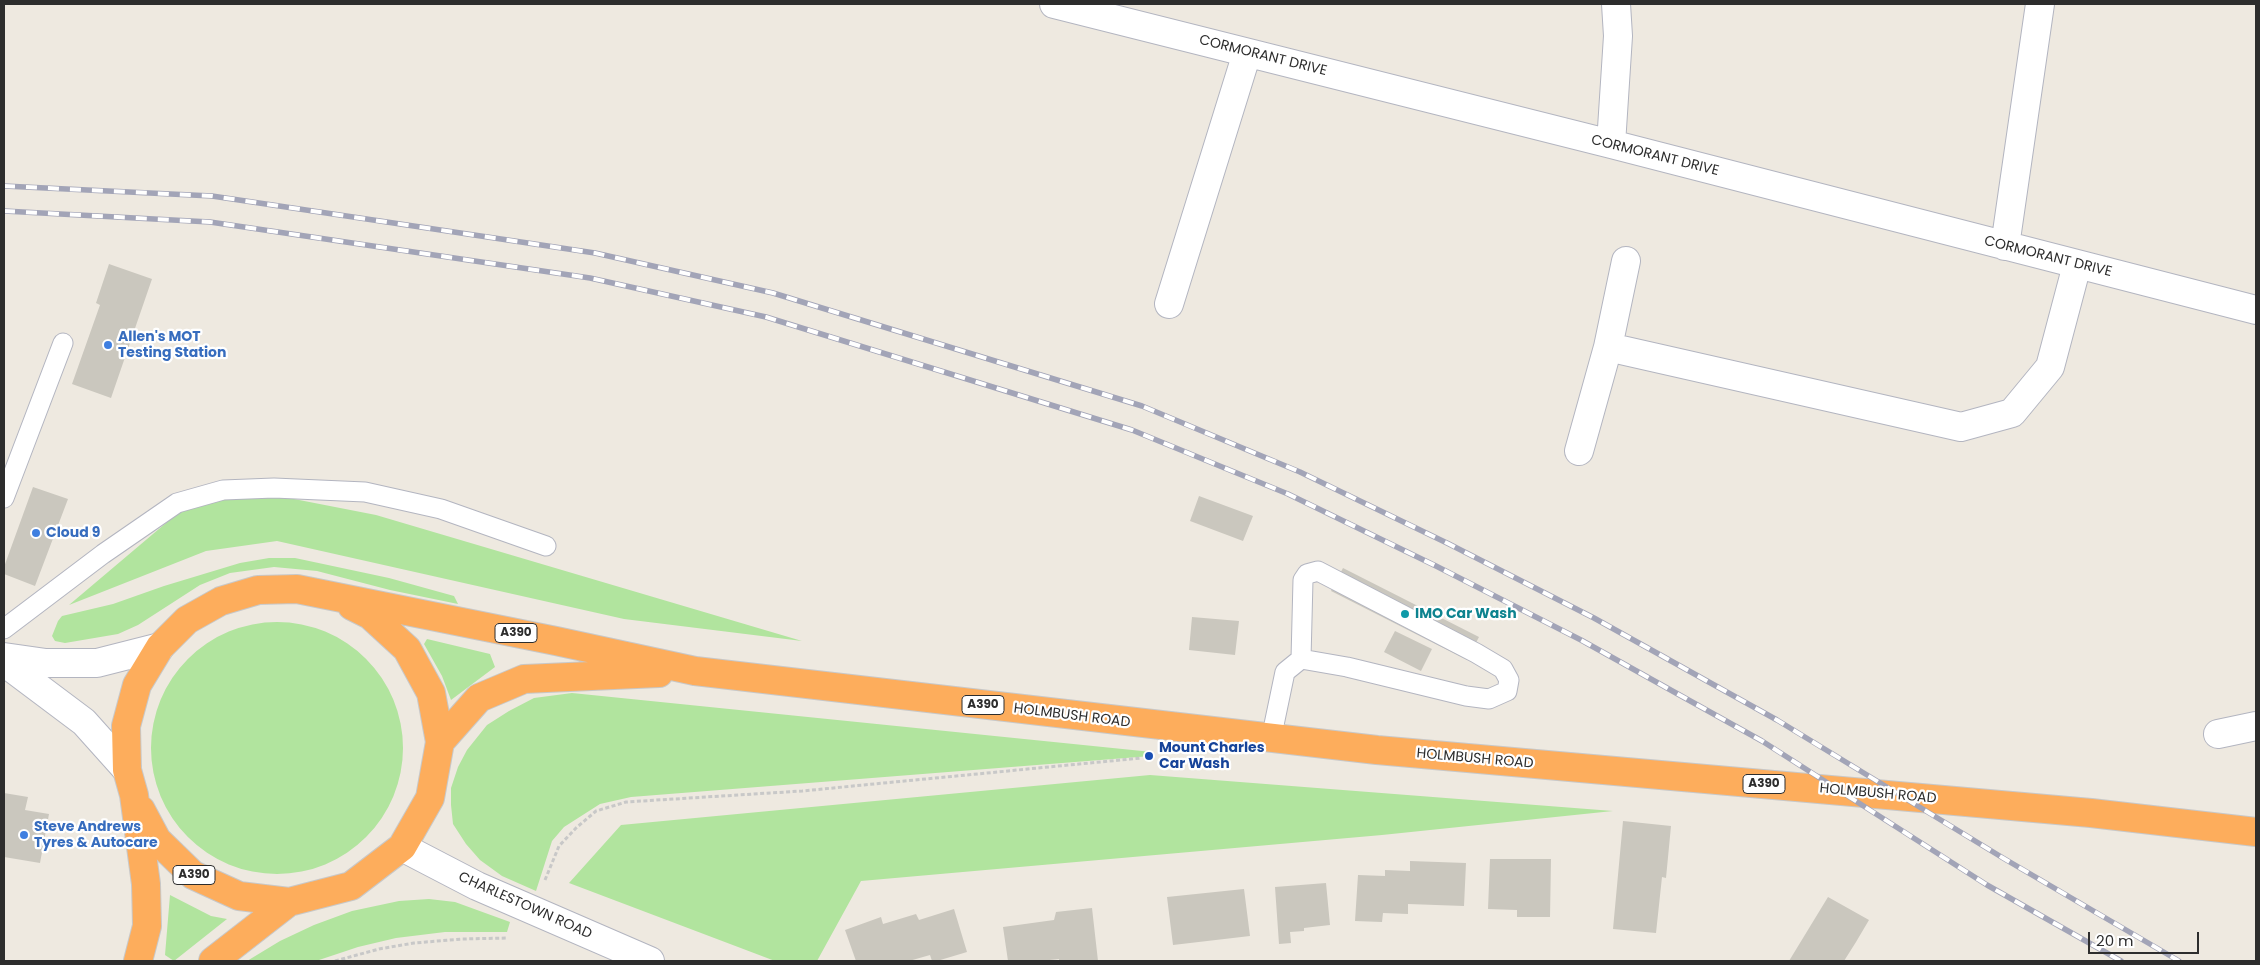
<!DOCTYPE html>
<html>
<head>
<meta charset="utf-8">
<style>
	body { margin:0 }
	#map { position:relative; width:2260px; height:965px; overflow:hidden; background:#eee9e0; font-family:Poppins,sans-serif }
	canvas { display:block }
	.frame { position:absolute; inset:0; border:5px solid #2d2d2d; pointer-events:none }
	.scale { position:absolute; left:2088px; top:932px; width:111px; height:22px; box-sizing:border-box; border:2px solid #2d2d2d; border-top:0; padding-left:6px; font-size:15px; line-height:18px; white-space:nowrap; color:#2d2d2d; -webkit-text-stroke:4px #fff; paint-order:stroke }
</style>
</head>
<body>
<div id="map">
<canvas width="2260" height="965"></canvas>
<div class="frame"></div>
<div class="scale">20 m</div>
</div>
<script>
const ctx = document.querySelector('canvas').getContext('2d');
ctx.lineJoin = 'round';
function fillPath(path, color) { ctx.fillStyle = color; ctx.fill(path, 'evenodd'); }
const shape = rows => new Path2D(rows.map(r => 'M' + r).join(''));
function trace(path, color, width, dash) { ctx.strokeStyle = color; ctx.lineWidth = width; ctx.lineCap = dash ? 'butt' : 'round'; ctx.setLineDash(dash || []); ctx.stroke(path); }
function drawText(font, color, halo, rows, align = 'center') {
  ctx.font = font + ' Poppins,sans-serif'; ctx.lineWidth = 4.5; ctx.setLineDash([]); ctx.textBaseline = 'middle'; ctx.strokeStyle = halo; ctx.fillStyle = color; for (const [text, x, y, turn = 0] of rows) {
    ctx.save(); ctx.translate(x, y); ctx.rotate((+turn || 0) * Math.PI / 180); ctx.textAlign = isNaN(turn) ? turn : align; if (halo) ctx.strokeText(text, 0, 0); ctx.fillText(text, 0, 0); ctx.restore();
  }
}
const green = shape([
	[253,491,376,515,802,641,624,619,277,541,206,551,69,605,179,512],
	[269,558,295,558,389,578,454,596,458,604,390,590,317,571,274,567,230,573,200,585,138,625,118,634,65,643,55,641,52,636,58,621,62,616,113,604,164,586,240,563],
	'151 748a126 126 0 1 1 252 0a126 126 0 1 1-252 0Z',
	[427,639,490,654,495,667,451,700,442,676,424,644],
	[572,693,1152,752,1151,756,631,797,600,804,564,827,552,841,536,891,502,876,480,860,466,844,453,824,451,805,451,788,458,767,467,750,487,725,509,711,534,698],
	[1150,775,1613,811,1382,835,861,881,817,961,775,961,569,883,621,825],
	[170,895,211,916,227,919,174,961,165,955],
	[429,899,455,902,510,922,507,932,445,932,396,938,358,947,316,961,247,961,280,941,314,925,352,911,399,901]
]);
const building = shape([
	[109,264,152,279,111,398,72,384,100,305,96,303],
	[33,487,68,499,35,586,4,574,4,567],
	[1199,496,1253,516,1243,541,1190,521],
	[1343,568,1479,637,1467,660,1331,591],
	[1192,617,1239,621,1235,655,1189,650],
	[1395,631,1432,649,1421,671,1384,652],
	[4,793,28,797,25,810,49,814,40,863,4,857],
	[1623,821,1671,826,1666,878,1662,877,1656,933,1613,929],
	[1490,859,1551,859,1550,917,1517,917,1517,910,1488,909],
	[1410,861,1466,863,1464,906,1408,904,1408,914,1383,913,1382,922,1355,921,1358,875,1385,876,1385,870,1410,871],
	[1326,883,1330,925,1304,928,1304,931,1290,932,1291,943,1279,944,1275,887],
	[1244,889,1250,936,1173,945,1167,897],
	[1828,897,1869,920,1856,942,1844,961,1789,961],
	[1092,908,1098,961,1059,961,1059,959,1040,961,1008,961,1003,927,1054,920,1056,912],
	[954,909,967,952,937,961,932,961,930,955,909,961,856,961,845,930,881,917,883,924,916,914,919,920]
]);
const path = shape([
	[545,880,559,846,576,828,596,811,626,802,802,791,1141,758],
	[335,961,379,949,414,943,462,939,508,938]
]);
const lane = shape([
	[4,498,63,343],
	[4,629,103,554,177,503,223,490,274,488,365,492,441,509,546,546],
	[1271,739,1285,672,1301,659,1303,580,1307,574,1318,571,1476,653,1503,669,1509,680,1507,691,1489,699,1466,696,1347,667,1301,659]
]);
const street = shape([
	[1054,4,1611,144,2256,310],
	[1611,144,1618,36,1616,4],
	[2005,246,2040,4],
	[1169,304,1247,53],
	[1608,347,1961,427,2012,413,2050,367,2077,265],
	[1579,451,1608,347,1626,261],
	[2218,734,2256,726]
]);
const secondary = shape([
	[4,657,46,663,97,663,160,647],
	[4,662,84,722,127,770],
	[402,847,477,886,650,961]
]);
const highway = shape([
	[440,742,479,698,524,679,659,673],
	[141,810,157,840,193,875,239,896,289,902,351,886,402,847,430,798,440,742,431,693,407,649,370,615,352,606],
	[138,961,147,926,146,884,134,795,127,770,126,726,137,685,160,647,187,620,221,601,258,590,297,589,556,641,695,671,1377,750,2091,813,2256,832],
	[213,961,289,902]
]);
const rail = shape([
	[4,186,212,196,595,253,773,293,1142,406,1300,472,1449,544,1594,618,1777,720,2003,858,2179,961],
	[4,211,210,222,590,278,766,317,1132,430,1288,494,1436,566,1581,640,1762,741,1987,885,2121,961]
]);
const markers = [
	[108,345,5,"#3f7fe0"],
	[36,533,5,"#3f7fe0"],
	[1405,614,5,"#0f9aa8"],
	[1149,756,5,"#1a4fb4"],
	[24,835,5,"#3f7fe0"]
];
const shields = [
	[516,633,42],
	[983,705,42],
	[1764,784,42],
	[194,875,42]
];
const shieldNames = [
	["A390",516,633],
	["A390",983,705],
	["A390",1764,784],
	["A390",194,875]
];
const streetNames = [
	["CORMORANT DRIVE",1263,56,14],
	["CORMORANT DRIVE",1655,156,14],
	["CORMORANT DRIVE",2048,257,14],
	["HOLMBUSH ROAD",1072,716,7],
	["HOLMBUSH ROAD",1475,759,5],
	["HOLMBUSH ROAD",1878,794,5],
	["CHARLESTOWN ROAD",525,906,24]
];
const shopNames = [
	["Allen's MOT",118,337],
	["Testing Station",118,353],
	["Cloud 9",46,533],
	["Steve Andrews",34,827],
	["Tyres & Autocare",34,843]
];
const cultureNames = [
	["IMO Car Wash",1415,614]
];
const transitNames = [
	["Mount Charles",1159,748],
	["Car Wash",1159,764]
];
fillPath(green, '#b1e49e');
fillPath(building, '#cac7be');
trace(lane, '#b3b5c0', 21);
trace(street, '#b3b5c0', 30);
trace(secondary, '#b3b5c0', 30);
trace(highway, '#c8c8c8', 30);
trace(path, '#c8c8c8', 3, [4, 2.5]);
trace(lane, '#fff', 19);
trace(street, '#fff', 28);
trace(secondary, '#fff', 28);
trace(highway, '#fdad5c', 28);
trace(rail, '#a2a4b7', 5.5);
trace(rail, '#fff', 4, [11]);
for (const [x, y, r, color] of markers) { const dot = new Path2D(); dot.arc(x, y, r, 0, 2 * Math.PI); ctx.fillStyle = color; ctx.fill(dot); trace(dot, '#fff', 2); }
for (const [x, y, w] of shields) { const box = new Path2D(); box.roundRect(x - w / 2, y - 9.5, w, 19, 4); ctx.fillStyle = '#fff'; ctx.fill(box); trace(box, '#2d2d2d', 1); }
drawText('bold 12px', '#2d2d2d', null, shieldNames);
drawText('14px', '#2d2d2d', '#fff', streetNames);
drawText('bold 14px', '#366cbe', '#fff', shopNames, 'left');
drawText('bold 14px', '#0d838f', '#fff', cultureNames, 'left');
drawText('bold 14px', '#164399', '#fff', transitNames, 'left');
</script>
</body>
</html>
